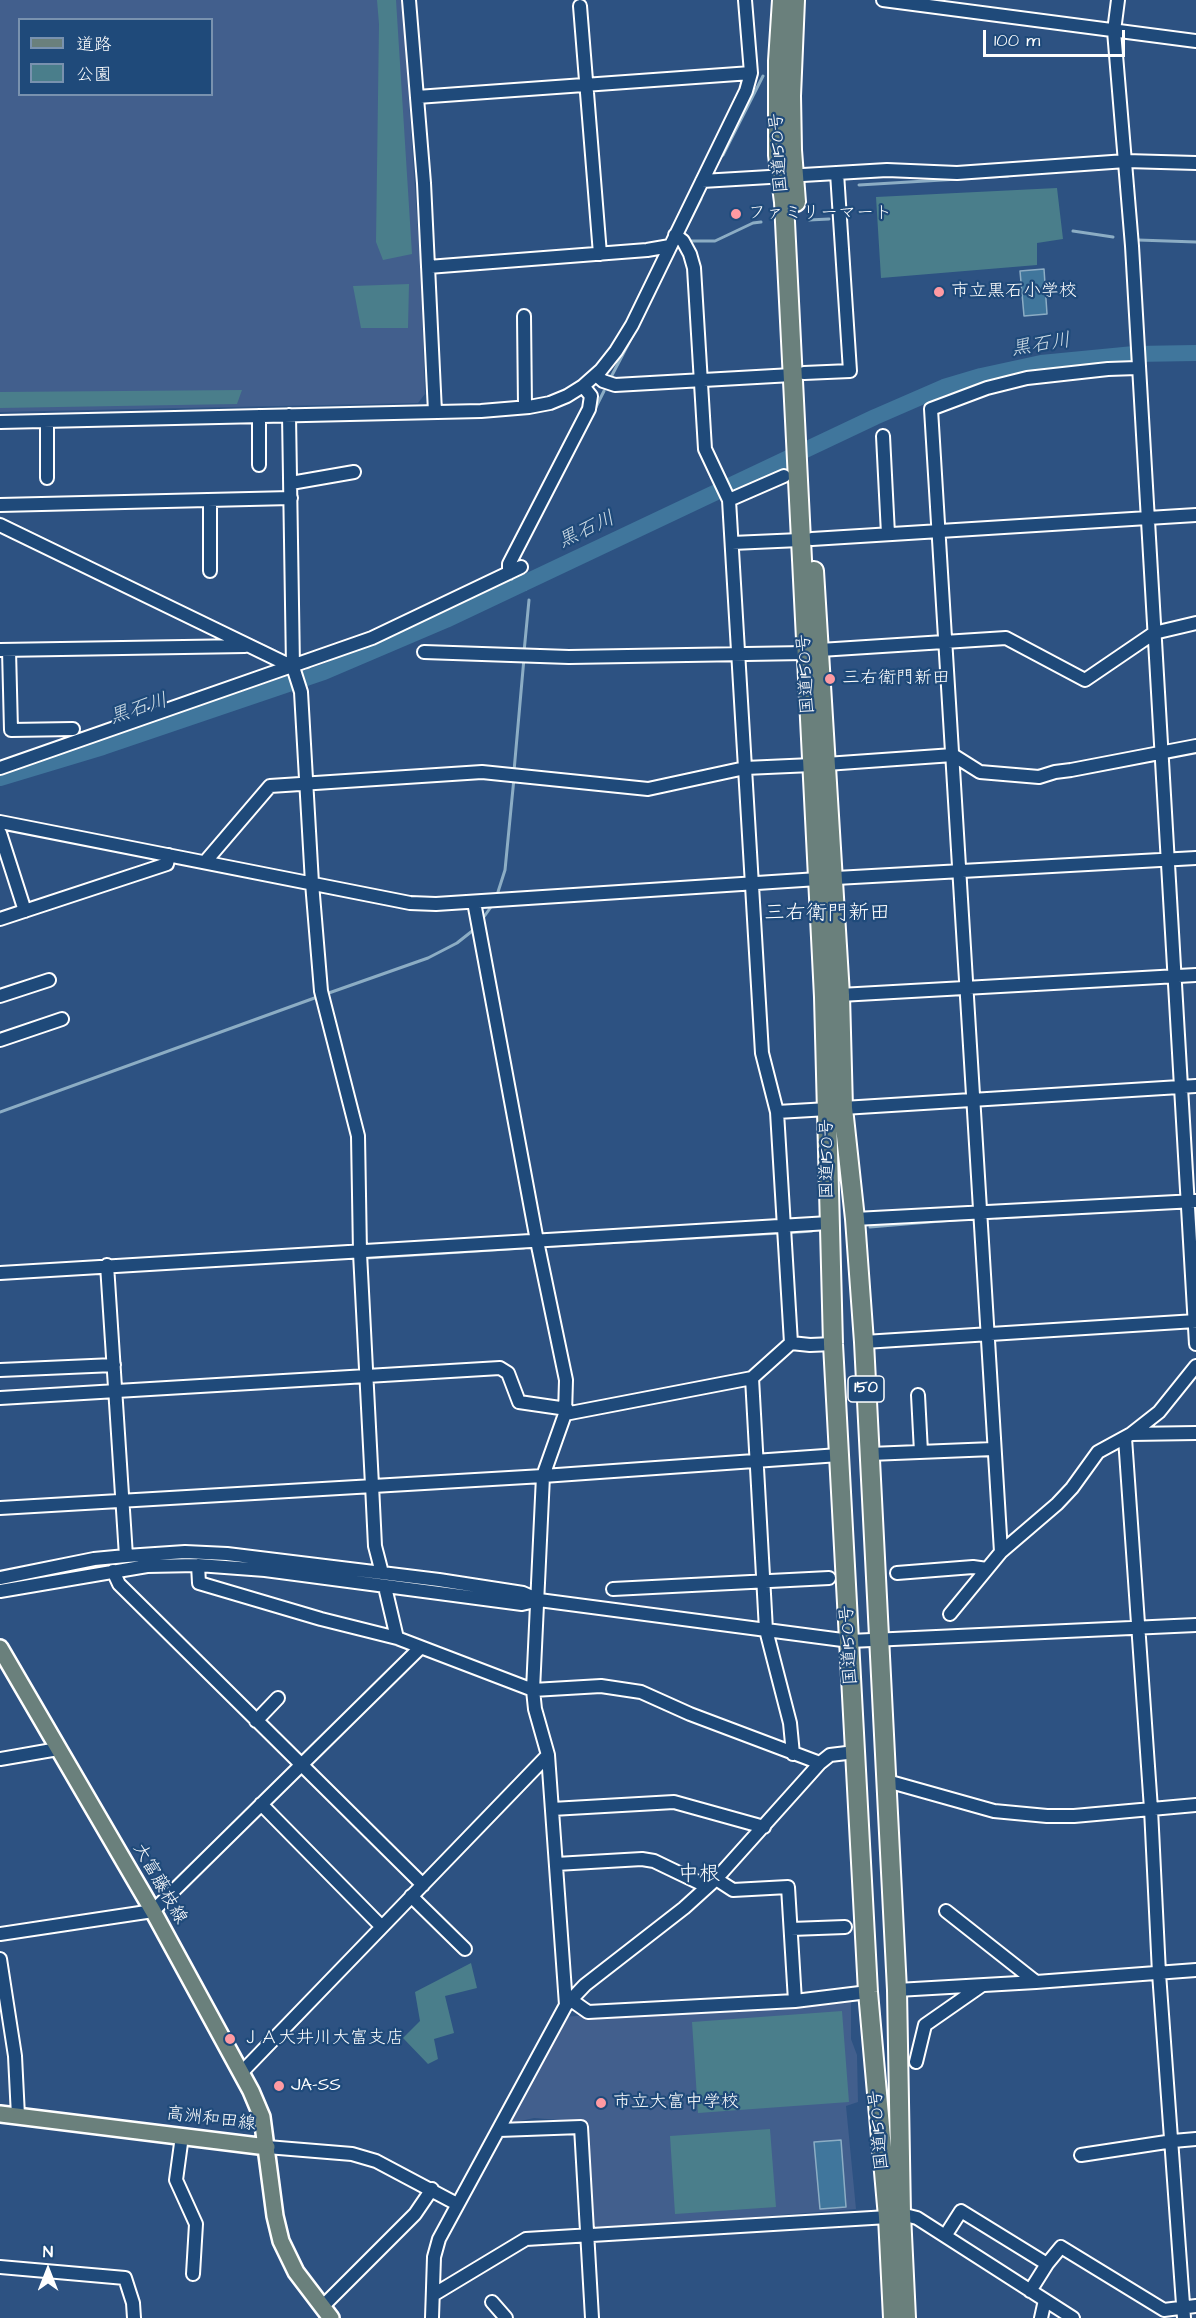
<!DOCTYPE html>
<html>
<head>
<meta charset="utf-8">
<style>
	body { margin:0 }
	#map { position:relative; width:1196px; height:2318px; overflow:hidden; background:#2d5282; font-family:"Architects Daughter","Klee One",sans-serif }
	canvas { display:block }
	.legend { position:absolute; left:18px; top:18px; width:195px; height:78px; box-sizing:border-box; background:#1f4a7a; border:2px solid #7992af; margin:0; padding:8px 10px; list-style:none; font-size:18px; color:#fff }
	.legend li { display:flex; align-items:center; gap:12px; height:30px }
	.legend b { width:30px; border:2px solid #7992af }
	.north { position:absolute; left:18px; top:2240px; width:60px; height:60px; -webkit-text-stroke:4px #1f4a7a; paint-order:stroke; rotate:0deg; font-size:16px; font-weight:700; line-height:24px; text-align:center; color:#fff }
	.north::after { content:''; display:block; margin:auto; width:21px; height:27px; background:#fff; clip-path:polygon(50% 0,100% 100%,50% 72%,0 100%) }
	.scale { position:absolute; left:983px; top:30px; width:142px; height:27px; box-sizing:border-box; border:3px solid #fff; border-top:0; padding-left:8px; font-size:18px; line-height:21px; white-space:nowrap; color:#fff; -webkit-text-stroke:4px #1f4a7a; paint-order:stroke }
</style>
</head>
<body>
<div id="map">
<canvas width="1196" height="2318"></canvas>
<ul class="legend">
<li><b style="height:8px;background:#6a807c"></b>道路</li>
<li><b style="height:16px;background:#4a7e8b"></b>公園</li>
</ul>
<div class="north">N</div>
<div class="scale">100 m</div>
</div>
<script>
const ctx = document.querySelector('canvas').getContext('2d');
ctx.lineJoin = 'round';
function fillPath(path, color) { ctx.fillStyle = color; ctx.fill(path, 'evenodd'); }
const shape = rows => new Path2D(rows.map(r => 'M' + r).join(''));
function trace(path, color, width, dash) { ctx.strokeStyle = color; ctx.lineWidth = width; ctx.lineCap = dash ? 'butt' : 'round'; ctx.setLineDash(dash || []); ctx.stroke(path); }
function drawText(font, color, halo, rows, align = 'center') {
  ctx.font = font + ' "Architects Daughter","Klee One",sans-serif'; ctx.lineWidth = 4.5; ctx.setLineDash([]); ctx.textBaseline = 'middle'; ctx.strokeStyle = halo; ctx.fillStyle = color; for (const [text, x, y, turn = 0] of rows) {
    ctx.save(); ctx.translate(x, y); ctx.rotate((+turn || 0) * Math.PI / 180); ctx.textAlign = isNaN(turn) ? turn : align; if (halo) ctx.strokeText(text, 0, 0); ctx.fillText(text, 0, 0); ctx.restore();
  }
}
const built = shape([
	[0,0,402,0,420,260,425,394,418,403,0,412],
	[20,20,212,20,212,94,20,94],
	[851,1998,851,2039,857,2055,858,2102,846,2106,856,2209,591,2230,584,2122,534,2118,507,2124,562,2017]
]);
const green = shape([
	[377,0,396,0,412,254,383,260,376,242,379,24],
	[1057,188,1063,239,1037,243,1037,265,881,278,876,197],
	[409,284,408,328,361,328,353,286],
	[242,390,237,404,0,408,0,392],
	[471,1963,477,1988,445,1996,454,2033,434,2039,438,2059,428,2064,403,2038,420,2021,415,1992],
	[842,2011,849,2102,698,2113,692,2022],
	[770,2129,776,2207,675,2214,670,2136]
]);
const water = shape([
	[1044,269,1047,314,1024,316,1020,271,1044,269],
	[841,2140,846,2207,820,2209,814,2142,841,2140]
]);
const stream = shape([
	[723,155,763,76],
	[972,178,1008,176],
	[859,185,959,179],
	[809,220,829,219],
	[1073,231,1113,237],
	[684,232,701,199],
	[1138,240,1196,242],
	[691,241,715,241,753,223,761,222],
	[668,265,675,250],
	[427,372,428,394],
	[610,379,633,335],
	[594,411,604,391],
	[0,518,74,554],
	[520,572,526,589],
	[163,598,275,651],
	[524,652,529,600],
	[306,666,309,670,324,672],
	[514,771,524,658],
	[497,895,505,870,514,778],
	[481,921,493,904],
	[326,994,428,958,457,943,476,928],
	[0,1112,320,996],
	[996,1218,1172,1208],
	[870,1227,965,1219],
	[787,1233,812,1231],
	[552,1246,781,1233],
	[367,1258,524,1248]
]);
const river = shape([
	[0,778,103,747,324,672,446,620,875,417,944,387,981,376,1041,363,1134,354,1196,353]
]);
const minor = shape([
	[409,0,424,183,435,412],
	[883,0,1196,41],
	[1118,0,1114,31,1132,246,1196,1344],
	[580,6,600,254],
	[417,97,751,73],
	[702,181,887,170,957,173,1126,161,1196,163],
	[675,235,683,241,690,254,694,268,705,449,729,500,762,1053,777,1112,791,1343],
	[428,267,647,250,670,246],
	[524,316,525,407],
	[804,373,850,371,837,173],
	[596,375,603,381,615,385,792,375],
	[289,415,293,667,301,692,312,883,321,991,358,1136,360,1253,372,1485,375,1546,382,1573],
	[259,416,259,465],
	[47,421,47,478],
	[0,422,481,411,529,407,550,403,567,396,583,386,601,370,616,351,632,325,746,91,751,73,745,0],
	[883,436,888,534],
	[291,483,354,472],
	[210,500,210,571],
	[729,500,784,476],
	[0,505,291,498],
	[0,525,293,667],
	[812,539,1196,515],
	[732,543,800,540],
	[509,573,509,564,589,409,591,396,583,386],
	[0,650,245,646],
	[9,650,11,730,73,729],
	[820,650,1006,638,1085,680,1154,633,1196,623],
	[424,652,569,657,805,653],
	[826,764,953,755,980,772,1039,777,1055,772,1071,770,1196,746],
	[0,768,372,638,521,567],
	[0,822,410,903,436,904,818,879,1196,858],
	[0,833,25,911],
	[205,862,270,786,482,772,648,789,745,768,812,765],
	[474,902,537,1241,566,1380,565,1414,543,1476,533,1690,535,1709,548,1755,566,2005],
	[0,919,167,864,169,855],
	[840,995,1196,975],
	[0,996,49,980],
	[0,1040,62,1019],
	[843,1108,1196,1086],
	[777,1112,828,1109],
	[855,1219,1195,1201],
	[107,1265,126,1556],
	[0,1273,829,1223],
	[864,1342,1196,1321],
	[0,1370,114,1365],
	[752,1378,766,1630,790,1723,793,1754],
	[918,1395,921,1452],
	[0,1398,500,1368,508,1373,519,1402,567,1409],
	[565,1414,752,1378,791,1343,810,1345,833,1344],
	[1131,1434,1196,1433],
	[1125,1438,1151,1809,1159,1973,1184,2318],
	[870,1454,993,1449],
	[0,1508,543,1476,839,1455],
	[1001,1552,931,409,987,388,1027,378,1108,369,1137,368],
	[198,1565,199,1583,321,1619,397,1638,533,1690,601,1686,641,1692,690,1714,820,1763],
	[113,1571,119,1584,423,1885],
	[897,1573,973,1567,987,1569],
	[0,1578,94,1559,126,1556,185,1552,227,1554,439,1580,523,1593,539,1600,850,1641,1196,1625],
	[385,1587,397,1638],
	[613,1589,829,1578],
	[0,1591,147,1566,198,1565,265,1570,522,1604,539,1600],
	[950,1614,1001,1552,1057,1504,1072,1488,1098,1452,1131,1434,1159,1412,1196,1366],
	[256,1721,278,1698],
	[0,1759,58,1749],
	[887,1781,994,1811,1047,1816,1074,1816,1196,1805],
	[261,1804,381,1926],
	[552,1809,674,1802,764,1827],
	[556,1864,642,1859,654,1861,706,1886],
	[716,1879,733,1890,788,1887,795,2001],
	[411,1896,465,1949],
	[946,1911,1036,1982],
	[791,1929,845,1927],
	[0,1934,153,1911,420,1648],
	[0,1959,15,2056,18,2116],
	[897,1990,1036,1982,1196,1970],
	[571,2000,588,2012,795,2001,868,1992],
	[916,2062,925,2025,981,1986],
	[241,2073,548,1755],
	[499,2130,581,2127,592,2318],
	[182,2136,176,2180,196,2224,193,2274],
	[267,2147,352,2154,376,2161,457,2204],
	[1081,2155,1173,2141,1196,2139],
	[901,2214,917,2218,1073,2318],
	[945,2236,961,2211,1047,2264],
	[0,2267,125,2278,133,2303,134,2318],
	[1030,2291,1047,2264,1061,2247,1164,2310,1196,2306],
	[433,2295,526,2239,888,2217],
	[492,2302,506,2318],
	[322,2307,415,2214,432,2189],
	[432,2318,434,2257,439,2239,566,2005,585,1985,684,1908,716,1879,820,1763,830,1755,855,1752],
	[1041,2318,1045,2300]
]);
const major = shape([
	[0,1648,153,1911,251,2091,262,2117,275,2216,281,2241,296,2272,331,2318],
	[0,2114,267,2147]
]);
const highway = shape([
	[782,0,778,61,778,155,784,202,824,997,833,1344,868,1992,888,2217,893,2318],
	[795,0,791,96,792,150,796,202],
	[814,571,840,995,843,1108,855,1219,864,1342,897,1990,901,2214,906,2318]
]);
const markers = [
	[736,214,6,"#ff9aa2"],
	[939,292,6,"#ff9aa2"],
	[830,679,6,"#ff9aa2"],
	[230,2039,6,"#ff9aa2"],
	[279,2086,6,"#ff9aa2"],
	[601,2103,6,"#ff9aa2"]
];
const shields = [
	[866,1389,36]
];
const shieldNames = [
	["150",866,1389]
];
const streetNames = [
	["国道150号",780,153,-94],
	["国道150号",807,674,-93],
	["国道150号",828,1159,-90],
	["国道150号",850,1645,-93],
	["大富藤枝線",159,1884,60],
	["高洲和田線",211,2120,7],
	["国道150号",880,2130,-95]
];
const poiNames = [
	["ファミリーマート",748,214],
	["市立黒石小学校",951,292],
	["三右衛門新田",842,679],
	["ＪＡ大井川大富支店",242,2039],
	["JA-SS",291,2086],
	["市立大富中学校",613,2103]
];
const waterNames = [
	["黒石川",1041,346,-9],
	["黒石川",587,531,-25],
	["黒石川",139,710,-18]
];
const quarterNames = [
	["三右衛門新田",827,915],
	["中根",699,1876]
];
fillPath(built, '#425f8d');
fillPath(green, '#4a7e8b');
fillPath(water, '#40769c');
trace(water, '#8cadc4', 1.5);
trace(stream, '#8cadc4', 3);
trace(river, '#40769c', 16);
trace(minor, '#fff', 16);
trace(major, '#fff', 20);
trace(highway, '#fff', 22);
trace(minor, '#1f4a7a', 12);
trace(major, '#6a807c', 15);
trace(highway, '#6a807c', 18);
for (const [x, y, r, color] of markers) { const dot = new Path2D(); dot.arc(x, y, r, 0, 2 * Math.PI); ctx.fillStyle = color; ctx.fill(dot); trace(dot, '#1f4a7a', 2); }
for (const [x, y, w] of shields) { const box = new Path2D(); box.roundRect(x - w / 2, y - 13, w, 26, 4.5); ctx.fillStyle = '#1f4a7a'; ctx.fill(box); trace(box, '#fff', 1.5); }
drawText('bold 16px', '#fff', null, shieldNames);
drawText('18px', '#fff', '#1f4a7a', streetNames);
drawText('18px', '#fff', '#1f4a7a', poiNames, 'left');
drawText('italic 20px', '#cfdde6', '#1f4a7a', waterNames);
drawText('21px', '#fff', '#1f4a7a', quarterNames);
</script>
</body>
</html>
